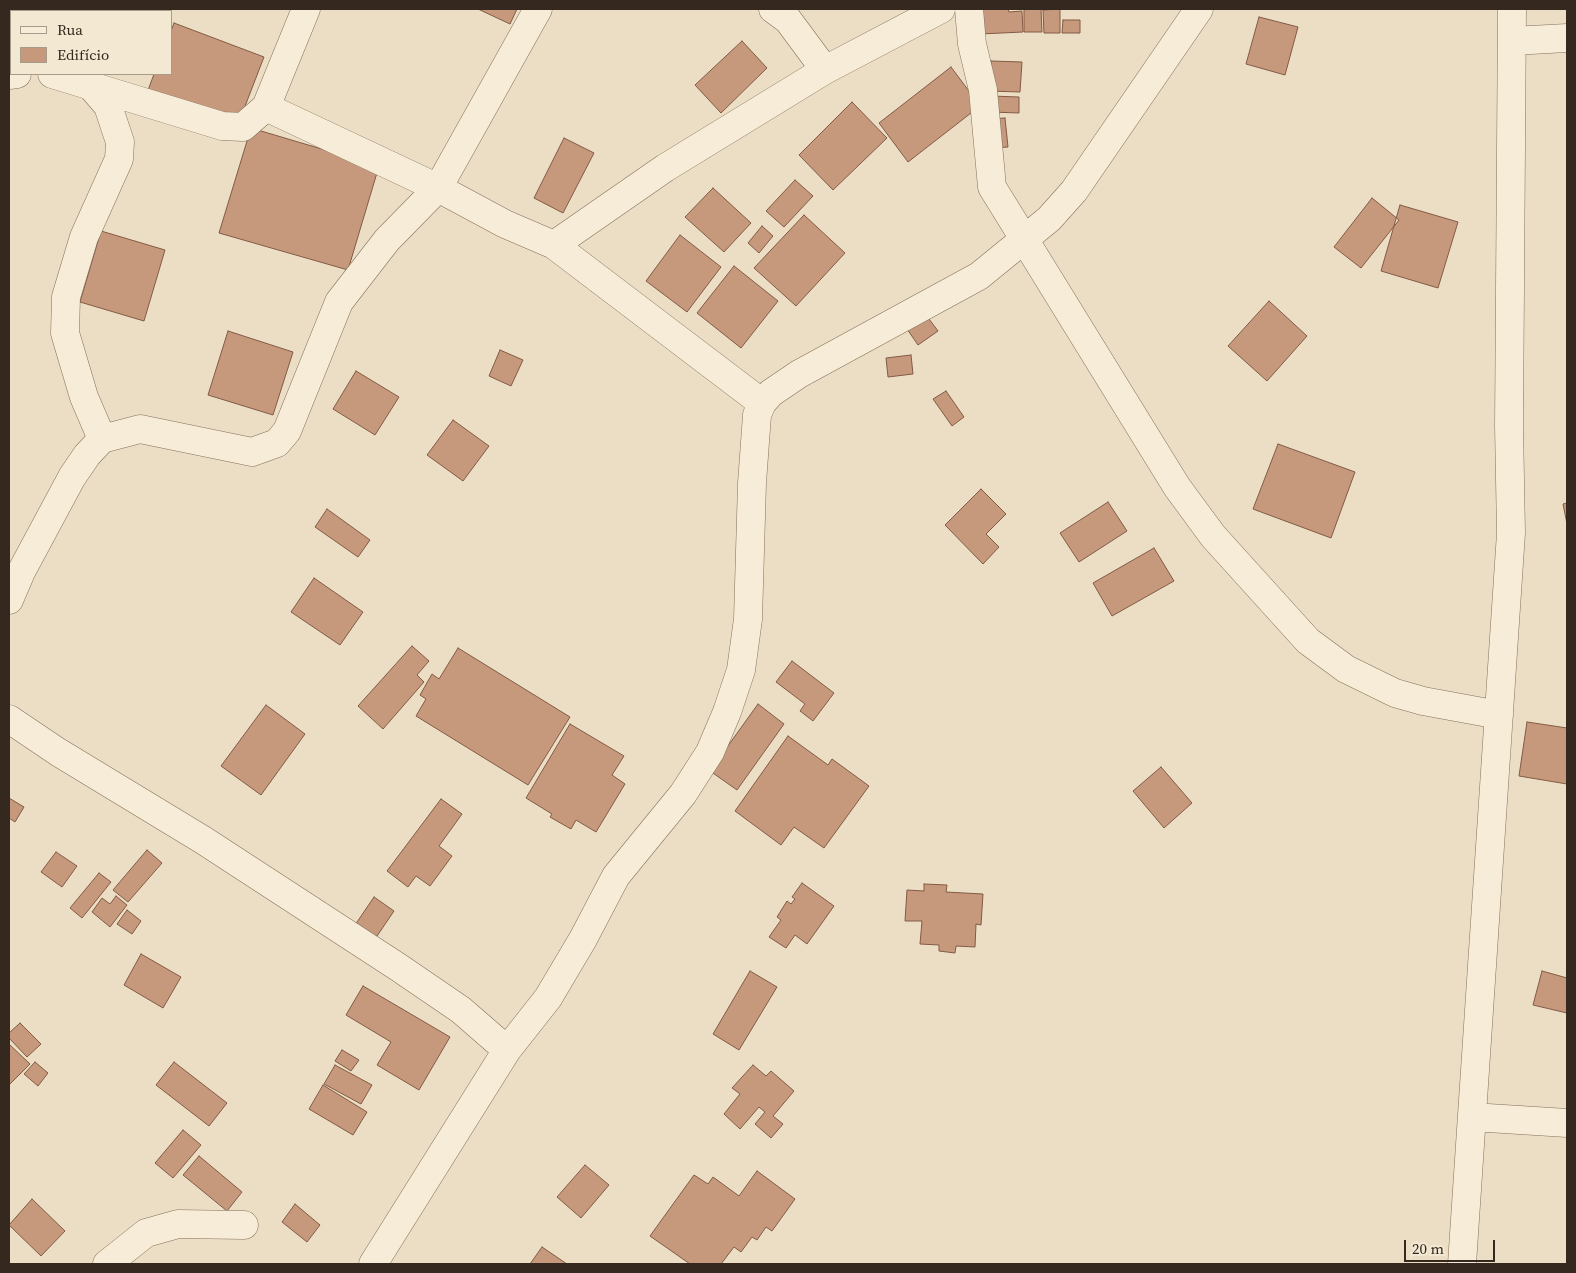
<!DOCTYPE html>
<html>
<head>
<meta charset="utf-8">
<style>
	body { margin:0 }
	#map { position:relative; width:1576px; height:1273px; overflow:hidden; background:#ebdec4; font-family:"Source Serif 4",serif }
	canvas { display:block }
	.frame { position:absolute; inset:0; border:10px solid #35291f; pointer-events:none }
	.legend { position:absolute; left:10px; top:10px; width:162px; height:65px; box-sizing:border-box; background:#f3e9d3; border:1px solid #a79c8b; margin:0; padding:6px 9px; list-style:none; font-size:15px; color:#35291f }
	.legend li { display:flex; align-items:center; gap:10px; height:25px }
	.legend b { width:25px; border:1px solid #a79c8b }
	.scale { position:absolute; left:1404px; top:1240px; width:91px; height:22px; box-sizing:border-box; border:2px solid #35291f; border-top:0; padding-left:6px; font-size:15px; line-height:18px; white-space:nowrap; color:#35291f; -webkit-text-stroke:4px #f3e9d3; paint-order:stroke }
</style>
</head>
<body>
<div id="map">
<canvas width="1576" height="1273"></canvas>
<div class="frame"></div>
<ul class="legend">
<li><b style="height:6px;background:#f6ecd7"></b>Rua</li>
<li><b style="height:14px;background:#c6997d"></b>Edifício</li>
</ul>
<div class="scale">20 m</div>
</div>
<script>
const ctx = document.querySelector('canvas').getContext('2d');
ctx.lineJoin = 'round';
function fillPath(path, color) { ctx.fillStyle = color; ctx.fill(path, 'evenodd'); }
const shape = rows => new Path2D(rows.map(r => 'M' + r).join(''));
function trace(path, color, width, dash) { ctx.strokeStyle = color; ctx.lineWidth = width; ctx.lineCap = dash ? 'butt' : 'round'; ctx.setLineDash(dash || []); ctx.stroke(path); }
const building = shape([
	[478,9,517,9,510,24,478,9],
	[979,9,1008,9,1009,12,1022,11,1023,32,980,34,979,9],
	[1024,9,1041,9,1042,32,1024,32,1024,9],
	[1060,9,1060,33,1044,33,1043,10,1060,9],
	[1259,17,1298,27,1285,75,1246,64,1259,17],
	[1063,20,1080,20,1080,33,1062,33,1063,20],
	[174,23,264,57,237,127,147,93,154,74,171,74,171,31,174,23],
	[742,41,767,68,721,113,695,85,742,41],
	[991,61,1022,62,1020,92,989,91,991,61],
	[951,67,980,106,908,162,879,123,951,67],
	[991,96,1019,97,1019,113,990,112,991,96],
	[852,102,887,138,833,190,799,155,852,102],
	[1005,118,1008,147,993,148,989,119,1005,118],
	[251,128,379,166,348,270,219,233,251,128],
	[564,138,594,153,563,213,534,198,564,138],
	[795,180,813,196,784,227,766,211,795,180],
	[713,188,751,223,724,252,685,217,713,188],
	[1372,198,1399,220,1361,268,1334,247,1372,198],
	[1400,205,1458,222,1438,288,1381,271,1400,205],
	[804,215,845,253,796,306,754,268,804,215],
	[762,226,773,236,759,253,748,243,762,226],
	[101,231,165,250,144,321,80,302,101,231],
	[680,235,721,267,687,312,646,281,680,235],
	[734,266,778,301,741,348,697,313,734,266],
	[1269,301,1307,336,1267,381,1228,346,1269,301],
	[926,315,938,331,918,345,907,329,926,315],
	[228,331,293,352,273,415,208,395,228,331],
	[500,350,523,360,511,386,489,376,500,350],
	[911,355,913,374,888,377,886,358,911,355],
	[356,371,399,397,375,435,333,409,356,371],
	[946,391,964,417,952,426,933,399,946,391],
	[453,420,489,446,463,481,427,455,453,420],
	[1278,444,1355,472,1331,538,1253,509,1278,444],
	[981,489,1006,514,986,534,999,547,983,564,945,525,981,489],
	[1108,502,1127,531,1079,562,1060,533,1108,502],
	[1567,503,1567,524,1563,504,1567,503],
	[327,509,370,540,358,557,315,527,327,509],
	[1154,548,1174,581,1112,616,1093,583,1154,548],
	[314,578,363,612,340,645,291,612,314,578],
	[412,646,429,661,417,675,424,682,383,729,358,706,412,646],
	[458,648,570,717,528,785,416,716,426,699,420,695,432,674,439,679,458,648],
	[792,661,834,693,813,721,800,711,805,704,776,682,792,661],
	[758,704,784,724,737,790,710,771,758,704],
	[266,705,305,734,261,795,221,766,266,705],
	[1527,722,1567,728,1567,784,1519,776,1527,722],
	[570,724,624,756,612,775,625,784,596,832,576,820,571,829,550,817,552,814,526,798,570,724],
	[788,736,828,765,832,759,869,786,824,848,794,827,781,845,735,811,788,736],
	[1161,767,1192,803,1164,828,1133,791,1161,767],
	[9,798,24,807,15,822,9,818,9,798],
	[441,799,462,814,439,846,452,856,430,886,416,876,408,887,387,871,441,799],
	[147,850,162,863,128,902,113,890,147,850],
	[56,852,77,866,62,887,41,872,56,852],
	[99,873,111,882,82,918,70,908,99,873],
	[802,883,834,906,807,944,795,935,786,948,769,937,781,920,777,917,787,901,791,904,795,899,792,897,802,883],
	[924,884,947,885,946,892,983,894,981,925,976,924,975,947,956,946,955,953,939,951,939,945,920,944,922,921,905,921,907,890,924,891,924,884],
	[116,896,127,905,110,927,92,912,102,898,110,904,116,896],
	[374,897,394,911,373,942,353,928,374,897],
	[127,910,141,921,132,934,117,924,127,910],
	[141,954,181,977,163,1008,124,985,141,954],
	[750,971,777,987,739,1050,713,1034,750,971],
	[1542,971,1567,978,1567,1013,1533,1005,1542,971],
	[363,986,450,1037,419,1090,377,1065,391,1042,346,1015,363,986],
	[20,1023,41,1044,27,1057,9,1038,9,1033,20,1023],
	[9,1044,30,1064,9,1085,9,1044],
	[342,1050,359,1060,351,1071,335,1061,342,1050],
	[35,1062,48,1073,38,1086,24,1074,35,1062],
	[174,1062,227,1103,209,1126,156,1085,174,1062],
	[335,1065,372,1085,361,1104,324,1084,335,1065],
	[753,1065,766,1076,771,1071,794,1091,773,1116,783,1124,771,1138,755,1124,765,1112,759,1107,740,1129,724,1114,740,1094,732,1088,753,1065],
	[323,1085,367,1112,353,1135,309,1109,323,1085],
	[183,1130,201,1145,173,1178,155,1163,183,1130],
	[199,1156,242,1192,227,1211,183,1175,199,1156],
	[585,1165,609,1185,581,1218,557,1197,585,1165],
	[757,1171,795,1199,772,1231,766,1227,757,1240,752,1237,741,1252,734,1247,721,1264,690,1264,650,1236,694,1175,708,1184,713,1177,739,1196,757,1171],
	[32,1199,65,1231,41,1256,9,1225,32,1199],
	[295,1204,320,1225,307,1242,282,1222,295,1204],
	[542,1247,567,1264,530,1264,542,1247]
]);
const minor = shape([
	[773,9,788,20,825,70],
	[969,9,972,44,983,90,992,187,1177,487,1213,536,1308,641,1346,669,1395,693,1423,701,1499,715],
	[1512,41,1567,38],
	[52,74,222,126,243,127,266,107,306,9],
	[9,75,17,74],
	[90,85,108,106,120,142,119,159,84,237,66,297,65,333,84,397,102,439],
	[266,107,438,188,505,224,554,245,665,168,825,70,941,9],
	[554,245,762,403],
	[9,600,21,572,72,477,87,455,102,439,140,429,252,452,277,443,287,431,339,302,387,240,438,188,538,9],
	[9,719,58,752,203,840,398,967,461,1010,507,1050],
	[1472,1117,1567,1123],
	[107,1264,146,1233,178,1224,244,1225],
	[373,1264,507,1050,548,998,583,939,616,876,683,794,710,752,727,712,741,670,748,619,752,483,757,415,762,403,771,393,799,374,979,276,1049,219,1074,191,1199,9],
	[1462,1264,1511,533,1509,426,1512,9]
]);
fillPath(building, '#c6997d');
trace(building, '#825a44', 1);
trace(minor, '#84705c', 29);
trace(minor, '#f6ecd7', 28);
</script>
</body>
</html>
